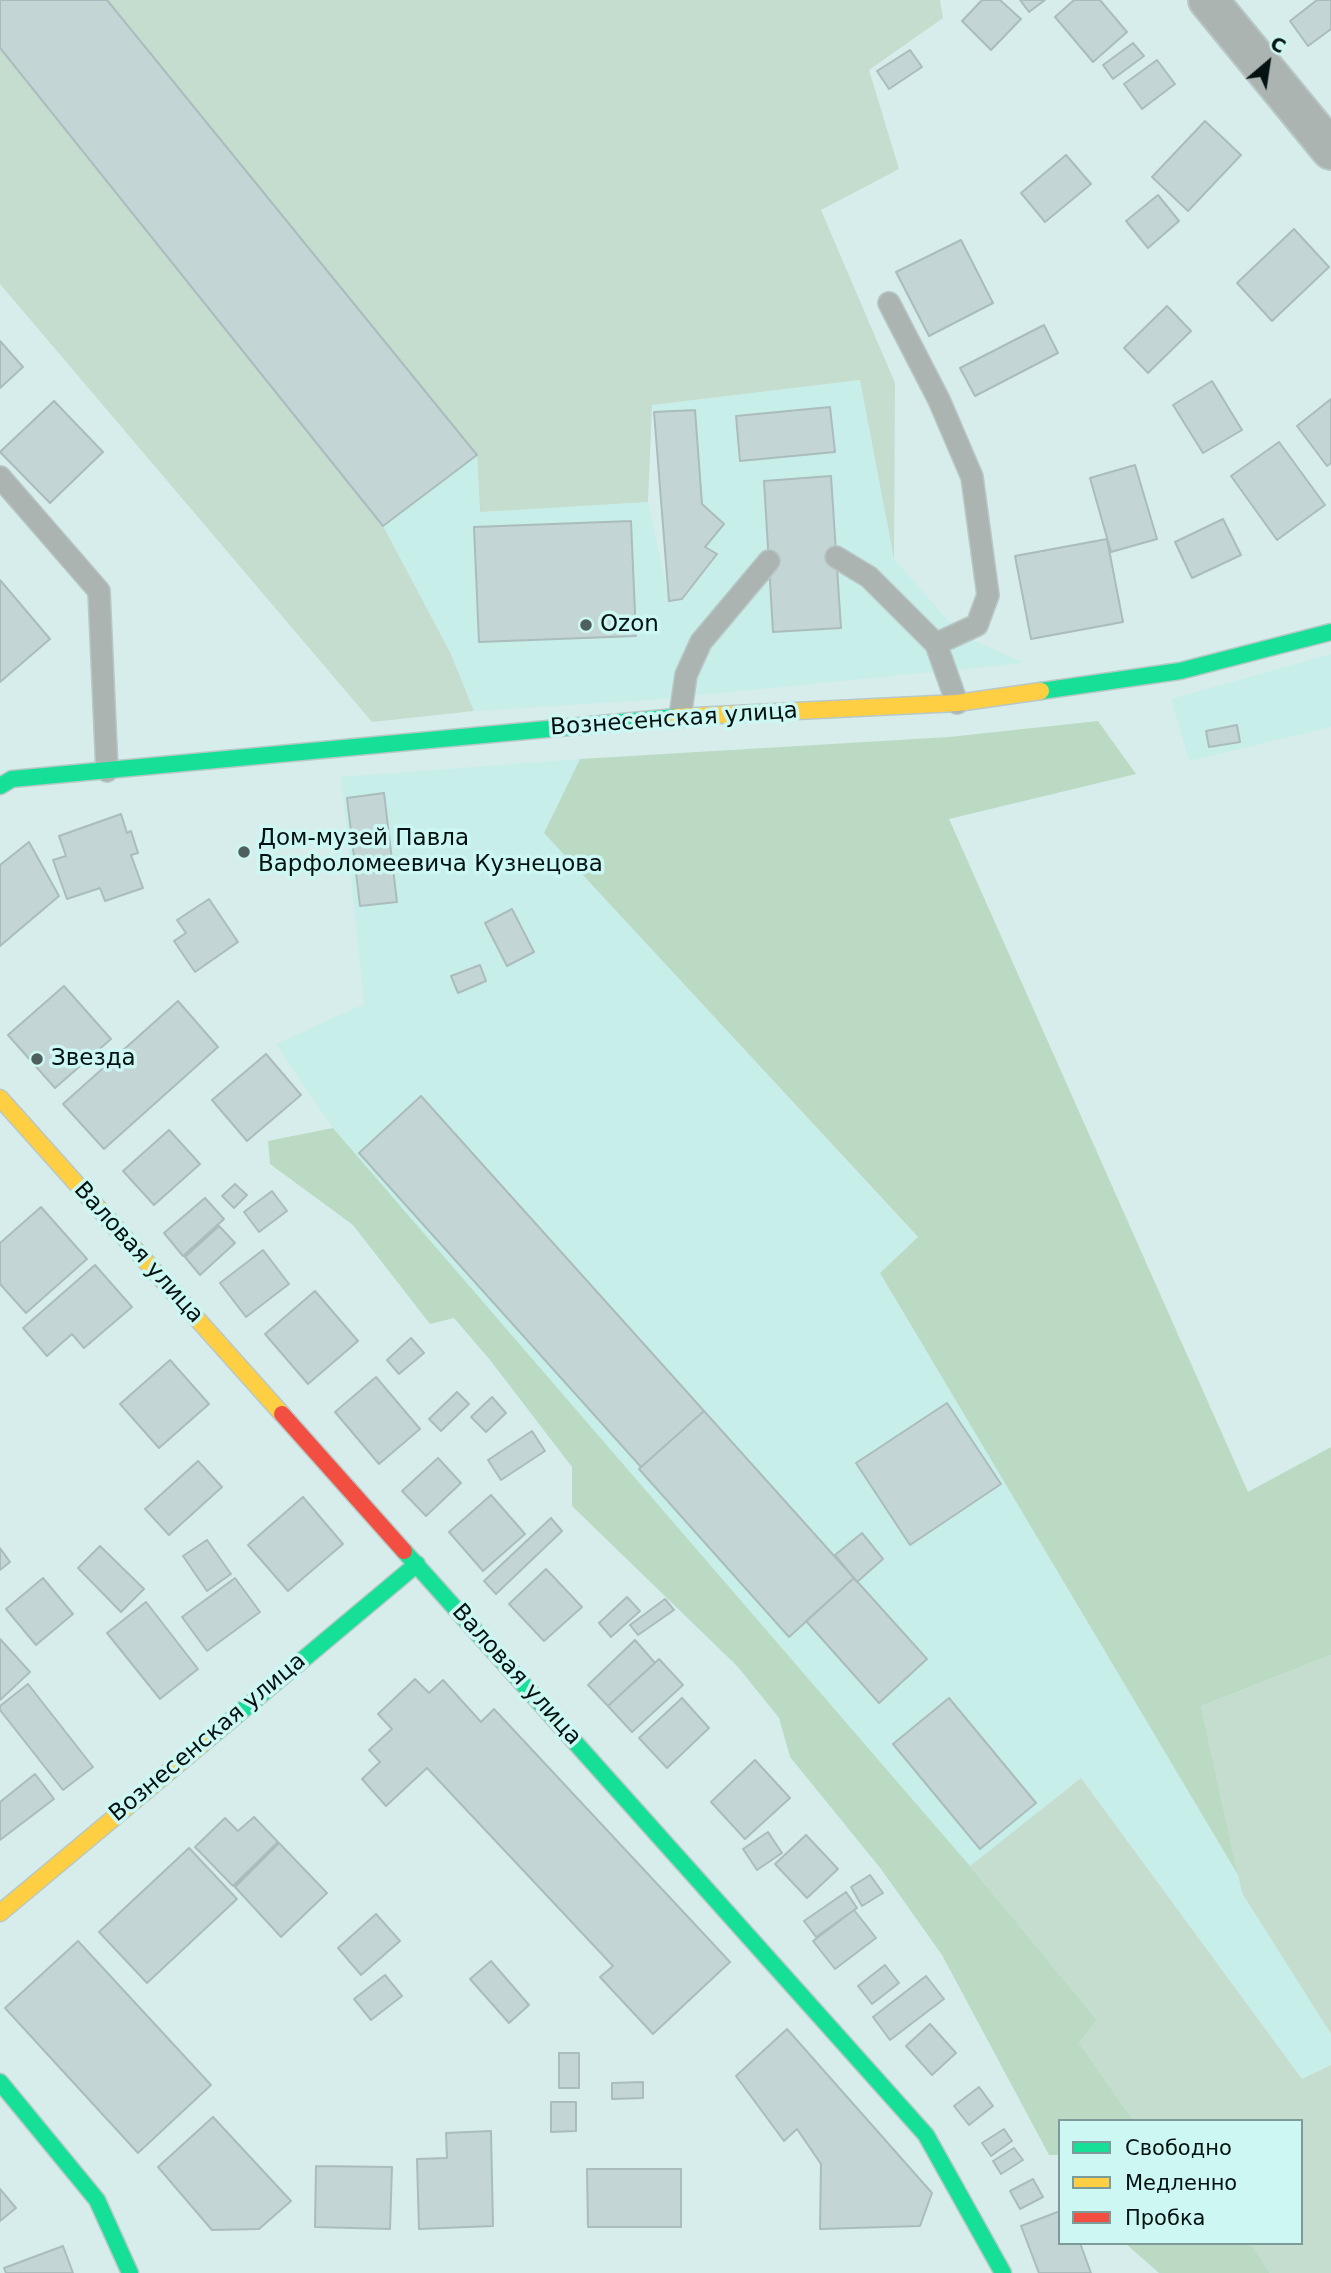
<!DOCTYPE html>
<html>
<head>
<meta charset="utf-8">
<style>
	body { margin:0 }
	#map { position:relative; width:1331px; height:2273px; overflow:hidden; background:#d7edeb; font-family:"DejaVu Sans",sans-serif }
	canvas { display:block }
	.legend { position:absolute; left:1058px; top:2119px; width:245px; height:126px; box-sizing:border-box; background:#cdf7f3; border:2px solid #7d9b99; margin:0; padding:9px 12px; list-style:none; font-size:21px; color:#041211 }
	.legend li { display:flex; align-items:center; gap:14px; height:35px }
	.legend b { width:35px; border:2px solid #7d9b99 }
	.north { position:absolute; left:1233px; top:28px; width:70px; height:70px; -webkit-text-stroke:5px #cdf7f3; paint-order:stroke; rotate:29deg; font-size:19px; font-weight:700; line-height:28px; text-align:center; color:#041211 }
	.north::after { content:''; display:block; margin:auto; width:24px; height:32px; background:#041211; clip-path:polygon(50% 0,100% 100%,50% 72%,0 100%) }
</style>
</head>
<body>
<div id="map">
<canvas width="1331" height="2273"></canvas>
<ul class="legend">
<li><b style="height:9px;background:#16e098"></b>Свободно</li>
<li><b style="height:9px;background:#ffcf43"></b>Медленно</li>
<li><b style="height:9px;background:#f24e42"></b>Пробка</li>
</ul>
<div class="north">С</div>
</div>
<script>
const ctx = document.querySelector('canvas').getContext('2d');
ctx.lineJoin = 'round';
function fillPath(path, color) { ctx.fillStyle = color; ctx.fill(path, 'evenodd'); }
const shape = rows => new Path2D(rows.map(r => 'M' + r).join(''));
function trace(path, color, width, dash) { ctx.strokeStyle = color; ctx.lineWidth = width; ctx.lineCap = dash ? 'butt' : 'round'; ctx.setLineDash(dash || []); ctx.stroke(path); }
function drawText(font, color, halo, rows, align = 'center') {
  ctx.font = font + ' "DejaVu Sans",sans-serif'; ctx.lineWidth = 7; ctx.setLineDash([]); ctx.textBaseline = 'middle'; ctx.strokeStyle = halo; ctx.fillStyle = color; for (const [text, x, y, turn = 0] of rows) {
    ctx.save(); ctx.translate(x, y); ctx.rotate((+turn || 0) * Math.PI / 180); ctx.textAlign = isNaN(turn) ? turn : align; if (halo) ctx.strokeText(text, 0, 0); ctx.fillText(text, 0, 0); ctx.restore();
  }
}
const built = shape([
	[861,380,894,559,960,634,1024,663,649,700,474,711,450,652,383,527,477,455,480,512,648,502,668,593,654,412,652,405],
	[1331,654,1331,727,1189,761,1171,699],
	[580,759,544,833,918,1238,880,1273,1238,1875,1242,1893,1331,2034,1331,2065,1302,2079,1081,1778,970,1866,333,1128,276,1044,364,1004,341,777]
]);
const green = shape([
	[107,0,940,0,943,18,869,70,899,169,821,210,895,383,894,559,860,380,652,405,648,502,480,512,477,455],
	[0,48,383,526,450,652,474,711,372,722,0,284],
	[1331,1655,1331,2034,1242,1893,1201,1706],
	[1081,1778,1302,2079,1331,2065,1331,2273,1270,2273,1250,2243,1301,2243,1301,2121,1134,2121,1079,2043,1097,2020,970,1866]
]);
const forest = shape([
	[1098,721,1136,774,949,819,1248,1492,1331,1447,1331,1655,1201,1706,1238,1875,880,1273,918,1237,544,833,580,759,949,737],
	[333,1128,970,1866,1097,2020,1079,2043,1134,2121,1060,2121,1060,2155,1049,2155,942,1955,881,1869,790,1757,779,1718,738,1667,572,1506,572,1467,490,1360,454,1318,430,1324,353,1225,270,1164,268,1141],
	[1125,2243,1250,2243,1270,2273,1159,2273]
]);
const building = shape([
	[0,0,107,0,477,455,383,526,0,48,0,0],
	[982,0,1000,0,1021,19,991,50,962,21,982,0],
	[1020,0,1045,0,1029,12,1020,0],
	[1074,0,1100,0,1127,32,1093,62,1055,17,1074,0],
	[1317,0,1331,0,1331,29,1308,46,1290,21,1317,0],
	[1133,43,1144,56,1113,79,1103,65,1133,43],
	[910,50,922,67,889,89,877,71,910,50],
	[1157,60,1175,84,1142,109,1124,84,1157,60],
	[1205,121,1241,155,1188,211,1152,177,1205,121],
	[1066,155,1091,184,1045,222,1021,193,1066,155],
	[1158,195,1179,221,1148,248,1126,221,1158,195],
	[1294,229,1329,267,1272,321,1237,283,1294,229],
	[961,240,993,303,929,336,896,272,961,240],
	[1167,306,1191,331,1148,373,1124,348,1167,306],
	[1044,325,1058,353,975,396,960,368,1044,325],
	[0,341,23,367,0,388,0,341],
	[1212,381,1242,430,1203,453,1173,405,1212,381],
	[1331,399,1331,463,1327,466,1297,426,1331,399],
	[54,401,103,452,50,503,0,452,54,401],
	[830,407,835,452,740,461,736,416,830,407],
	[695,410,702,504,724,524,705,547,717,554,682,599,669,601,654,412,695,410],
	[1279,442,1325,505,1277,540,1231,476,1279,442],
	[1135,465,1157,539,1111,552,1090,478,1135,465],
	[831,476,841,628,773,632,764,481,831,476],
	[1223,519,1241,555,1192,578,1175,542,1223,519],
	[631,521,636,636,479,642,474,527,631,521],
	[1107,539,1123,622,1031,639,1015,556,1107,539],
	[0,580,50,639,0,682,0,580],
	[1237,725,1240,742,1209,747,1206,731,1237,725],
	[384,793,397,902,360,906,347,798,384,793],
	[121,814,127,833,131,831,138,853,131,855,143,888,105,901,100,888,67,899,53,860,66,856,59,836,121,814],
	[29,842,59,896,0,946,0,865,29,842],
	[209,899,238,942,195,972,174,941,186,933,177,920,209,899],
	[512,909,534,952,507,966,485,923,512,909],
	[480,965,486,981,458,993,451,976,480,965],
	[64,986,111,1039,55,1088,8,1035,64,986],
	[178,1001,218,1047,104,1149,63,1104,178,1001],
	[266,1054,301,1095,247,1141,212,1100,266,1054],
	[421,1096,704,1411,641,1467,359,1153,421,1096],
	[169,1130,200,1164,154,1205,123,1171,169,1130],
	[235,1184,247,1195,234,1208,222,1196,235,1184],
	[272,1191,287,1211,259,1232,244,1212,272,1191],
	[205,1198,224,1219,183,1256,164,1233,205,1198],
	[41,1207,87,1259,26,1313,0,1284,0,1243,41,1207],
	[219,1226,235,1243,200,1275,185,1257,219,1226],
	[263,1250,289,1284,246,1317,220,1283,263,1250],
	[95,1265,132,1307,84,1348,72,1334,47,1356,23,1328,95,1265],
	[315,1291,358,1341,308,1384,265,1334,315,1291],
	[411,1338,424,1353,399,1374,387,1360,411,1338],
	[170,1360,209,1404,159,1448,120,1404,170,1360],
	[376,1377,420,1429,379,1464,335,1412,376,1377],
	[457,1392,469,1404,441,1431,429,1419,457,1392],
	[492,1397,506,1413,486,1432,471,1417,492,1397],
	[947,1403,1001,1484,910,1545,856,1463,947,1403],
	[704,1411,854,1578,789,1637,639,1469,704,1411],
	[532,1431,545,1451,501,1480,488,1460,532,1431],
	[438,1458,461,1483,426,1516,402,1491,438,1458],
	[198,1461,222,1487,169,1535,145,1509,198,1461],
	[491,1495,525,1534,483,1571,449,1532,491,1495],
	[303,1497,343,1544,288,1591,248,1545,303,1497],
	[551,1518,562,1531,496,1594,484,1581,551,1518],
	[862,1533,883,1559,857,1582,835,1555,862,1533],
	[207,1540,231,1574,207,1591,183,1556,207,1540],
	[100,1546,144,1589,121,1612,78,1568,100,1546],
	[0,1548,10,1562,0,1570,0,1548],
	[546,1569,582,1607,544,1641,509,1604,546,1569],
	[43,1578,73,1614,36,1645,6,1609,43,1578],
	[235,1578,260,1612,207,1651,182,1617,235,1578],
	[854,1578,927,1659,879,1703,806,1621,854,1578],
	[627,1597,640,1611,611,1637,599,1623,627,1597],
	[665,1599,674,1610,638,1635,630,1625,665,1599],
	[146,1602,198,1669,160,1699,107,1633,146,1602],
	[0,1639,30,1672,0,1700,0,1639],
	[635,1640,655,1663,608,1706,588,1685,635,1640],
	[659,1659,683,1685,632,1732,608,1706,659,1659],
	[415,1679,429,1693,443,1680,481,1722,494,1709,730,1962,653,2034,600,1977,613,1966,427,1768,386,1806,362,1779,380,1762,369,1750,392,1729,378,1714,415,1679],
	[28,1684,93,1767,63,1790,0,1710,0,1706,28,1684],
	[682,1698,709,1728,667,1768,639,1738,682,1698],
	[949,1698,1036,1803,980,1849,893,1744,949,1698],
	[755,1760,790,1798,745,1839,711,1802,755,1760],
	[35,1774,54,1799,0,1840,0,1802,35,1774],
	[254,1817,278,1842,233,1886,195,1847,225,1818,238,1831,254,1817],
	[768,1832,782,1853,757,1870,743,1849,768,1832],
	[806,1835,838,1869,807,1898,775,1864,806,1835],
	[279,1843,327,1893,281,1937,235,1887,279,1843],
	[189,1848,237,1899,147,1983,99,1932,189,1848],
	[870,1875,883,1893,862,1906,851,1887,870,1875],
	[846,1892,857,1908,816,1937,804,1921,846,1892],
	[854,1910,876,1938,835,1969,813,1941,854,1910],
	[376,1914,400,1941,361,1975,338,1948,376,1914],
	[78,1941,211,2085,138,2153,5,2008,78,1941],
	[491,1961,529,2005,509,2023,470,1979,491,1961],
	[885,1965,899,1983,872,2004,858,1986,885,1965],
	[385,1975,402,1996,371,2020,354,1999,385,1975],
	[926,1976,944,1999,890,2040,873,2017,926,1976],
	[930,2024,956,2053,932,2075,906,2046,930,2024],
	[787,2029,932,2193,920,2226,820,2229,821,2164,797,2129,784,2141,736,2076,787,2029],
	[559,2053,579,2053,579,2088,559,2088,559,2053],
	[643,2082,643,2098,612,2099,612,2083,643,2082],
	[979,2087,993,2106,969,2125,954,2106,979,2087],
	[551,2102,576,2102,576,2131,551,2132,551,2102],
	[213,2117,291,2201,259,2229,212,2230,158,2167,213,2117],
	[1004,2129,1012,2141,991,2156,982,2143,1004,2129],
	[491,2131,493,2226,419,2229,417,2159,447,2158,446,2133,491,2131],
	[1014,2148,1023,2160,1001,2174,993,2161,1014,2148],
	[316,2166,392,2167,390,2229,315,2227,316,2166],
	[587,2169,681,2169,681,2227,588,2227,587,2169],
	[1033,2179,1043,2197,1020,2209,1010,2191,1033,2179],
	[0,2189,16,2208,0,2221,0,2189],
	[1060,2211,1060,2243,1080,2243,1091,2273,1039,2273,1021,2226,1060,2211],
	[63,2246,73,2273,6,2273,4,2268,63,2246]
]);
const lane = shape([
	[889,303,939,400,972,477,988,595,977,625,936,644],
	[0,477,99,591,107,771],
	[836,557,869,577,936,644,957,703],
	[680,717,686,675,701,642,769,561]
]);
const street = shape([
	[1208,0,1331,150]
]);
const fast = shape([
	[1041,691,1180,671,1331,632],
	[0,786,12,779,676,717],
	[404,1551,926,2135,1003,2273],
	[207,1740,417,1564],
	[0,2082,97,2200,130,2273]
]);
const slow = shape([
	[676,717,957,703,1041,691],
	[0,1098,282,1414],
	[0,1913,207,1740]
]);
const jam = shape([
	[282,1414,404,1551]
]);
const markers = [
	[586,625,7,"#4e5f5d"],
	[244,852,7,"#4e5f5d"],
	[37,1059,7,"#4e5f5d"]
];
const poiNames = [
	["Ozon",600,625],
	["Дом-музей Павла",258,839],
	["Варфоломеевича Кузнецова",258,865],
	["Звезда",51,1059]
];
const streetNames = [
	["Вознесенская улица",674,720,-4],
	["Валовая улица",138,1253,48],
	["Валовая улица",516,1675,48],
	["Вознесенская улица",208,1738,-40]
];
fillPath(built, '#c8eeea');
fillPath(green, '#c4ddce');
fillPath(forest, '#badac4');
fillPath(building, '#c3d5d5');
trace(building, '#aabcbc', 2);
trace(lane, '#b7c8c6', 24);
trace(street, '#b7c8c6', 42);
trace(fast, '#b7c8c6', 19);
trace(slow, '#b7c8c6', 19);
trace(jam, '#b7c8c6', 19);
trace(lane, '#acb4b2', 21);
trace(street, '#acb4b2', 38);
trace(fast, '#16e098', 16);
trace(slow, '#ffcf43', 16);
trace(jam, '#f24e42', 16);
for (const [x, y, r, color] of markers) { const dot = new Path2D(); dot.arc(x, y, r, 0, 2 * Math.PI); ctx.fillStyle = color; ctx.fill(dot); trace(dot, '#cdf7f3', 2.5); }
drawText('23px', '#041211', '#cdf7f3', poiNames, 'left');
drawText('23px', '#041211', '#cdf7f3', streetNames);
</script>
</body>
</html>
